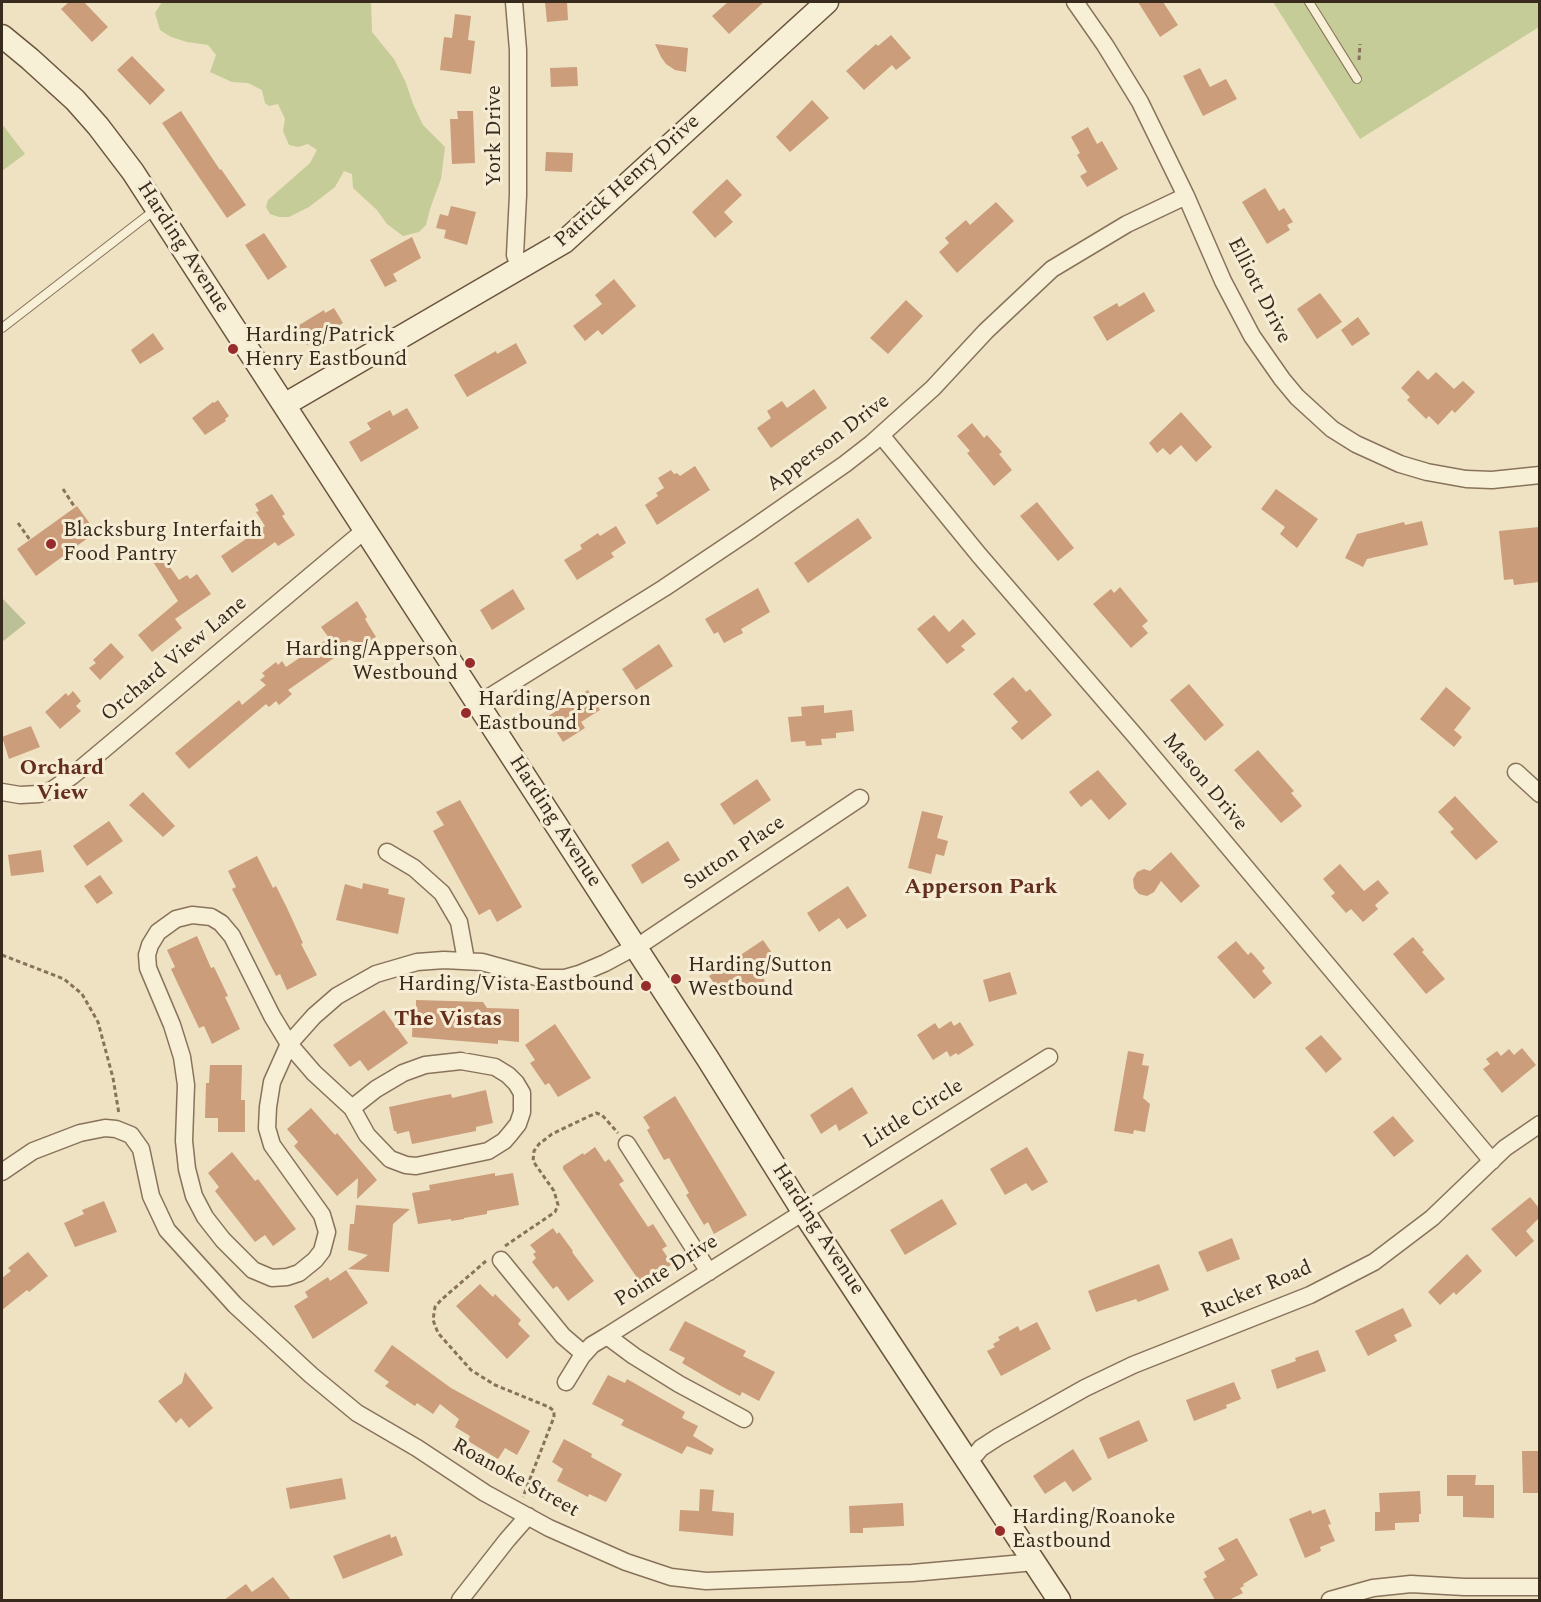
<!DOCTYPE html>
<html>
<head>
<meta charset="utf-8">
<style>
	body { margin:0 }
	#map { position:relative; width:1541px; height:1602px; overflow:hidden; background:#eee2c3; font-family:Spectral,serif }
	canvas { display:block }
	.frame { position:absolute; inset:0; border:3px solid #382b1e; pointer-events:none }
</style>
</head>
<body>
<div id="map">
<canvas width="1541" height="1602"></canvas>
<div class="frame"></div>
</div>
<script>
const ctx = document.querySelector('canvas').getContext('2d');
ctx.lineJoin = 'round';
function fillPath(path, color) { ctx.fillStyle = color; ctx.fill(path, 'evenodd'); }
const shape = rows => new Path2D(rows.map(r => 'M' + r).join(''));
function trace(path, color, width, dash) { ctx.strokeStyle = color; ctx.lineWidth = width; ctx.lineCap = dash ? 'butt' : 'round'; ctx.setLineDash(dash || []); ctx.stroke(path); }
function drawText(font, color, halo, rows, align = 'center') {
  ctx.font = font + ' Spectral,serif'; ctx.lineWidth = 6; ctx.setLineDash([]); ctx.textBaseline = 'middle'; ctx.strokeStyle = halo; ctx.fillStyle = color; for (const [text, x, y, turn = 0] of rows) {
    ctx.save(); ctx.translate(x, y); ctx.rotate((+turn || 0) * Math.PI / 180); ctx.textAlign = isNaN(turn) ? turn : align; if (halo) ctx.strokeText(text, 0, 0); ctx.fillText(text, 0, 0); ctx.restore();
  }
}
const green = shape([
	[162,2,371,2,372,32,394,59,406,83,413,104,423,125,445,147,441,179,430,209,426,225,419,232,403,236,387,224,377,210,353,188,352,174,344,171,335,187,309,207,289,217,279,217,270,214,266,207,268,200,310,163,317,150,308,144,298,147,289,145,283,131,285,119,279,106,278,104,269,106,265,103,262,90,248,83,232,82,210,72,216,55,208,45,187,42,171,37,160,30,155,13],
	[1273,2,1539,2,1539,27,1360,139],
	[2,124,25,154,2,171]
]);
const cemetery = shape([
	[2,598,26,623,2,642]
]);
const building = shape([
	[69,2,84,2,108,27,92,42,61,9],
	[545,2,567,2,568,20,547,22],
	[728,2,764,2,729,34,712,16],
	[1138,2,1163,2,1178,25,1160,37],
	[455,14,471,16,468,40,475,41,471,74,440,70,444,37,452,38],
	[891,35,911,58,896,70,892,65,864,90,846,71,876,44,878,46],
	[655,44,688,48,686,72,675,70,666,64,661,57],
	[132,56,165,90,150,105,117,70],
	[577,67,578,86,551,87,550,68],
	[1200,68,1210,87,1226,79,1237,99,1203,116,1183,76],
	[812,100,829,118,790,152,776,137],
	[181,111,220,170,221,169,246,205,227,218,162,123],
	[457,111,473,111,475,163,452,164,450,119,458,119],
	[1088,127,1097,144,1102,141,1118,169,1087,187,1080,176,1087,172,1077,155,1080,153,1071,137],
	[546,152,573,153,572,172,545,171],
	[727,179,742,195,724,212,733,222,715,238,692,212],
	[1265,188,1279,211,1284,208,1293,222,1287,225,1290,230,1267,244,1242,202],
	[996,202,1014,221,957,273,939,252,949,243,945,238,966,220,970,225],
	[451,206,476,212,467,245,444,238,446,230,436,228,440,214,448,216],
	[264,233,287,267,268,280,245,245],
	[412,237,421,258,393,274,397,281,385,287,370,260],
	[614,279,636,306,602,335,598,330,585,341,573,326,602,304,595,295],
	[1144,292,1155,311,1107,341,1093,317,1117,303,1119,307],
	[1320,293,1342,322,1317,339,1297,309],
	[906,300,923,316,888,354,870,338],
	[334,308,343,323,307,345,296,327,324,310,325,313],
	[1358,317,1370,334,1352,346,1341,330],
	[153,333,164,349,140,364,131,350],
	[516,343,527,363,467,397,454,375,496,351,497,354],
	[1418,370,1428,380,1436,372,1454,389,1463,381,1475,392,1455,413,1452,410,1438,425,1429,416,1426,419,1407,400,1410,397,1401,388],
	[814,389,827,408,771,448,757,428,771,418,767,411,782,401,787,408],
	[218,400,229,416,225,419,226,421,205,435,192,418,213,402,214,403],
	[407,408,419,428,361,462,349,442,371,429,367,423,390,410,393,416],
	[1181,412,1212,447,1196,462,1181,445,1170,455,1163,448,1157,453,1149,443],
	[972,423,984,438,987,435,1002,452,999,454,1012,470,994,486,967,453,970,451,957,436],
	[695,466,710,490,657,525,645,505,658,496,656,493,664,488,658,478,671,470,674,474,677,473,680,476],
	[1276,489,1318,519,1297,548,1280,534,1285,527,1261,509],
	[272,494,285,514,282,516,295,535,278,546,275,542,232,573,221,556,265,526,256,512,259,511,255,504],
	[1037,502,1074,548,1058,561,1020,516],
	[77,506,96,532,36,576,17,549],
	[858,518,872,538,808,583,794,563],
	[1422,521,1428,545,1367,559,1363,567,1345,558,1357,534,1404,522,1405,525],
	[616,526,626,543,611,553,614,557,577,580,564,560,582,549,580,545,598,533,600,536],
	[1539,527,1539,582,1514,585,1513,579,1504,580,1499,531],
	[159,551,179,580,187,575,190,579,197,574,211,594,175,619,182,628,152,652,138,635,178,601,150,557],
	[1120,587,1148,621,1142,626,1148,633,1131,648,1093,604,1111,589,1114,593],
	[758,588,770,612,741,629,743,633,724,643,718,632,714,634,705,619],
	[513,589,525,609,492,630,480,610],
	[357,601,367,617,365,619,376,637,363,645,349,640,331,653,334,658,288,690,292,694,279,705,276,701,269,707,266,704,189,769,175,753,239,700,242,705,266,685,260,680,265,676,262,673,276,662,278,665,282,661,286,667,329,638,321,627],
	[934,615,949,632,963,619,976,634,961,646,965,650,947,664,917,629],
	[111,643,124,657,100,680,89,668,96,663,93,660],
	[659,644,673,666,636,690,622,669],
	[1013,677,1026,692,1030,689,1052,715,1022,740,1011,728,1018,722,993,694],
	[1189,684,1224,725,1205,741,1170,700],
	[1446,687,1471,708,1454,730,1462,737,1454,747,1420,719],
	[588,690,600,710,581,722,585,728,563,742,547,717],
	[73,691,81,701,76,706,81,711,60,729,45,712,66,693,68,696],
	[824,705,824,713,852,710,854,731,836,733,836,738,821,739,822,745,806,746,805,741,791,742,788,717,802,716,801,707],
	[31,726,40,747,9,759,2,737],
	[1258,750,1294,791,1291,793,1302,806,1281,823,1234,770],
	[1098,770,1127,804,1109,820,1091,799,1081,807,1069,792],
	[757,779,771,800,734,825,720,804],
	[143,792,175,826,163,837,129,805],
	[1455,796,1498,842,1476,860,1450,832,1454,829,1438,812],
	[460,800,522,907,497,922,490,909,479,915,433,831,444,825,436,812],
	[922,811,943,816,937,838,948,841,944,856,936,854,931,874,908,868],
	[109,821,123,841,87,866,73,846],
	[668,841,680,860,642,884,631,865],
	[41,850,44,872,11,876,8,855],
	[1171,852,1200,886,1181,903,1161,881,1154,892,1147,896,1139,894,1134,888,1133,879,1137,872,1144,869,1150,871],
	[257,856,273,888,276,886,287,908,303,943,301,944,317,975,287,990,280,974,276,976,232,889,236,887,228,871],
	[1340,864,1364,891,1378,880,1389,893,1375,905,1378,909,1363,922,1351,909,1346,913,1331,896,1335,893,1323,879],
	[100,875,113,893,97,904,84,886],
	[363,883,389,889,388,894,405,898,398,934,336,920,345,884,362,889],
	[848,886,867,916,847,929,839,918,819,932,807,913],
	[197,936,211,968,214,967,228,996,225,997,240,1029,212,1044,204,1026,199,1028,178,984,171,969,175,967,167,950],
	[1413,937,1424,950,1422,952,1445,979,1426,994,1393,954],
	[763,940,779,963,761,975,765,981,747,993,743,986,724,998,709,976],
	[1236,941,1248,955,1251,952,1265,968,1262,971,1272,983,1254,999,1217,957],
	[1010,972,1017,994,989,1002,983,980],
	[416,1000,483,1002,487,1008,519,1009,519,1042,498,1040,498,1044,412,1037,413,1009,416,1009],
	[384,1010,408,1043,368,1071,360,1060,350,1067,333,1045],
	[951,1021,954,1026,960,1022,974,1045,958,1055,956,1053,950,1057,947,1051,933,1060,917,1035,935,1023,939,1029],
	[555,1024,591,1078,558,1097,549,1083,545,1085,530,1063,535,1060,525,1045],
	[1321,1035,1342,1059,1326,1073,1305,1048],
	[1522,1048,1536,1065,1502,1093,1483,1069,1490,1064,1486,1059,1497,1051,1501,1056,1509,1049,1514,1055],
	[1128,1051,1144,1054,1142,1065,1149,1066,1143,1098,1150,1104,1145,1132,1134,1130,1133,1134,1114,1131],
	[210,1065,242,1065,241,1100,245,1100,245,1132,218,1132,218,1118,205,1118,206,1083,209,1083],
	[852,1087,868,1113,839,1131,836,1124,821,1134,810,1115],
	[486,1090,493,1123,476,1127,476,1131,412,1144,409,1131,397,1134,396,1131,394,1131,389,1107,430,1098,451,1094,452,1098],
	[675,1096,747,1215,714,1234,708,1222,704,1225,686,1195,689,1193,669,1158,664,1160,647,1130,650,1128,643,1117],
	[311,1108,335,1135,337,1133,377,1180,357,1199,358,1178,337,1196,294,1146,298,1142,287,1129],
	[1393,1116,1414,1141,1394,1157,1373,1132],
	[595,1147,605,1162,609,1159,624,1181,619,1184,648,1227,653,1224,667,1246,662,1249,672,1264,642,1285,563,1169,563,1166,583,1153,584,1155],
	[1027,1147,1048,1182,1032,1191,1026,1183,1005,1195,990,1169],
	[232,1152,255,1181,258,1179,296,1229,273,1246,265,1235,255,1242,215,1191,219,1187,208,1173],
	[495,1173,495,1176,513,1173,519,1205,487,1211,487,1214,464,1218,464,1219,451,1221,451,1219,418,1224,412,1193,430,1190,429,1185],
	[1530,1197,1539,1208,1539,1218,1526,1231,1534,1241,1516,1257,1491,1229],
	[942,1199,957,1224,905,1255,890,1230],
	[104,1201,117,1232,75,1247,64,1223,84,1214,82,1210],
	[356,1205,410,1209,393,1224,389,1272,348,1269,368,1255,348,1250,350,1224,354,1224],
	[553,1228,557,1234,559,1232,573,1251,572,1252,594,1281,568,1301,557,1286,553,1289,532,1262,536,1258,533,1254,536,1252,530,1245],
	[1232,1238,1240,1259,1207,1272,1198,1252],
	[28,1252,48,1276,29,1292,27,1290,2,1310,2,1278,11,1271,8,1268],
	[1467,1254,1482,1271,1456,1295,1454,1292,1440,1305,1428,1292],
	[1159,1264,1169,1290,1138,1302,1136,1299,1096,1312,1088,1291],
	[346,1270,368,1303,313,1339,294,1306,308,1297,305,1292,328,1277,330,1281],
	[480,1284,493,1297,495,1294,521,1320,518,1324,530,1336,507,1359,456,1306],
	[1403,1308,1412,1326,1394,1335,1397,1341,1368,1356,1355,1331],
	[685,1321,746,1351,743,1356,775,1372,759,1401,742,1392,740,1396,723,1387,682,1363,685,1358,669,1350],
	[1037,1322,1051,1349,1001,1376,987,1351,995,1347,993,1344,1000,1340,998,1337,1018,1326,1020,1331],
	[392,1345,451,1388,530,1431,517,1455,505,1448,498,1459,468,1441,470,1436,455,1427,459,1419,440,1404,433,1414,417,1403,415,1406,385,1386,389,1382,374,1371],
	[1318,1350,1326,1371,1277,1389,1271,1370,1296,1361,1295,1358],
	[185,1372,213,1408,189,1428,181,1418,176,1423,158,1401,182,1383],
	[608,1375,625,1383,627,1379,685,1412,682,1418,698,1426,693,1436,714,1449,711,1455,687,1446,682,1454,621,1425,624,1420,592,1404],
	[1234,1382,1241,1399,1226,1405,1227,1408,1194,1421,1186,1400],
	[1139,1420,1148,1441,1108,1459,1099,1438],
	[564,1439,592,1454,591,1457,622,1474,606,1502,589,1494,588,1497,557,1481,563,1469,552,1462],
	[1073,1449,1092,1479,1073,1492,1065,1481,1045,1494,1033,1476],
	[1522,1451,1539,1451,1539,1493,1523,1493],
	[1447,1475,1476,1475,1475,1485,1494,1485,1494,1518,1463,1517,1463,1496,1447,1496],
	[342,1478,346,1499,290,1509,286,1488],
	[700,1489,714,1490,712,1511,734,1513,733,1536,679,1531,680,1510,699,1511],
	[1420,1491,1421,1514,1419,1514,1419,1522,1395,1523,1395,1530,1375,1531,1375,1512,1380,1512,1379,1493],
	[903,1503,904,1526,863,1528,863,1533,850,1533,849,1506],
	[1325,1509,1331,1524,1328,1525,1335,1541,1320,1547,1321,1551,1305,1558,1289,1519,1311,1510,1312,1514],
	[390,1534,391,1538,396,1536,403,1555,343,1579,333,1556],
	[1237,1538,1258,1575,1243,1584,1244,1586,1240,1588,1243,1593,1229,1600,1215,1600,1203,1579,1207,1577,1204,1572,1225,1560,1218,1548],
	[273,1577,291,1600,224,1600,246,1584,252,1592]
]);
const path = shape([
	[1359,60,1360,44],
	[63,489,74,506],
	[18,523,30,540],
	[2,955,64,979,82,994,98,1022,113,1078,119,1114],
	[505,1246,555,1212,558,1205,554,1191,533,1161,534,1151,539,1144,552,1134,596,1113,602,1115,618,1133],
	[486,1261,441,1300,435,1307,433,1320,438,1333,471,1370,495,1385,549,1407,554,1411,554,1417,523,1497]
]);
const lane = shape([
	[1309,2,1357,79],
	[2,328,156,209]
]);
const street = shape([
	[514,2,518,50,518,195,515,255,520,269],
	[1075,2,1105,45,1140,102,1186,196,1223,281,1252,336,1282,379,1297,397,1332,429,1356,444,1400,464,1427,472,1466,479,1492,480,1540,475],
	[881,435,979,555,1137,738,1492,1161],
	[478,704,664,588,749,531,845,464,872,443,933,388,986,331,1052,269,1127,224,1186,196],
	[1516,772,1540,794],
	[2,792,20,795,39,794,52,790,72,776,365,530],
	[387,852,414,868,442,893,459,922,466,960],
	[461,1061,495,1067,508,1075,516,1083,522,1093,522,1112,518,1124,510,1134,504,1141,488,1151,416,1166,406,1165,390,1159,367,1135,352,1108,376,1089,403,1073,425,1065,461,1061],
	[352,1108,314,1073,289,1044,272,1016,232,936,221,923,211,917,192,915,176,919,158,932,150,945,147,955,148,968,172,1025,182,1057,186,1085,184,1141,187,1169,194,1196,205,1217,223,1240,253,1270,272,1278,287,1277,299,1273,315,1260,322,1251,327,1232,322,1215,272,1145,267,1128,268,1107,272,1082,289,1044,314,1016,337,996,376,974,417,962,444,960,482,962,540,978,565,978,579,974,605,963,646,941,860,798],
	[627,1144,709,1272],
	[2,1172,33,1151,80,1133,105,1128,116,1129,131,1135,141,1149,151,1196,167,1230,235,1305,311,1375,357,1413,417,1448,485,1493,549,1528,626,1562,671,1577,706,1581,912,1573,1035,1562],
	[501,1260,563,1336,584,1354],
	[607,1336,634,1356,679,1384,744,1419],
	[566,1382,582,1356,592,1345,607,1336,1049,1057],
	[967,1459,976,1454,981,1448,998,1437,1085,1388,1133,1365,1310,1295,1374,1262,1432,1218,1505,1148,1540,1124],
	[460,1600,507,1540,528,1516],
	[1330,1600,1373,1588,1411,1584,1464,1587,1540,1587]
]);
const secondary = shape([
	[2,36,30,59,75,100,98,126,133,172,708,1059,804,1213,1059,1600],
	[284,405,564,242,827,2]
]);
const markers = [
	[233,349,6,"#962c2b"],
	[51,544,6,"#962c2b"],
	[470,663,6,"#962c2b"],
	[466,713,6,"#962c2b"],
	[676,979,6,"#962c2b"],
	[646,986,6,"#962c2b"],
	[1000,1531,6,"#962c2b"]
];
const streetNames = [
	["York Drive",496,136,-90],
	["Patrick Henry Drive",628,182,-42],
	["Harding Avenue",182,248,57],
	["Elliott Drive",1258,291,63],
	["Apperson Drive",829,444,-37],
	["Orchard View Lane",175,660,-40],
	["Mason Drive",1204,783,50],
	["Harding Avenue",554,822,57],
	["Sutton Place",735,854,-34],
	["Little Circle",914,1115,-32],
	["Harding Avenue",817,1230,57],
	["Pointe Drive",667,1272,-32],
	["Rucker Road",1257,1291,-23],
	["Roanoke Street",515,1479,29]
];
const poiNames = [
	["Harding/Patrick",245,337],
	["Henry Eastbound",245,361],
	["Blacksburg Interfaith",63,532],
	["Food Pantry",63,556],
	["Harding/Apperson",458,651,"right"],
	["Westbound",458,675,"right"],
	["Harding/Apperson",478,701],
	["Eastbound",478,725],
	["Harding/Sutton",688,967],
	["Westbound",688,991],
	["Harding/Vista Eastbound",634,986,"right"],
	["Harding/Roanoke",1012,1519],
	["Eastbound",1012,1543]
];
const neighbourhoodNames = [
	["Orchard",62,770],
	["View",62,795],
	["Apperson Park",981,889],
	["The Vistas",448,1021]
];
fillPath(green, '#c5cc97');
fillPath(cemetery, '#bbc096');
fillPath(building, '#cb9d7a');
trace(lane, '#88735a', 10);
trace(street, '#88735a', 19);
trace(secondary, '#6a543d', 25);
trace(path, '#88735a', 3, [4.5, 3]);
trace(lane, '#f8efd7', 8);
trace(street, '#f8efd7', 16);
trace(secondary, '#f8efd7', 22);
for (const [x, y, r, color] of markers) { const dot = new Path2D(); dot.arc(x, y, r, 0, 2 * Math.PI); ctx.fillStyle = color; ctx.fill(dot); trace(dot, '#f5ecd3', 2); }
drawText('21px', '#382b1e', '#f5ecd3', streetNames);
drawText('21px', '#382b1e', '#f5ecd3', poiNames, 'left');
drawText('bold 22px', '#642e1e', '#f5ecd3', neighbourhoodNames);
</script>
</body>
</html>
